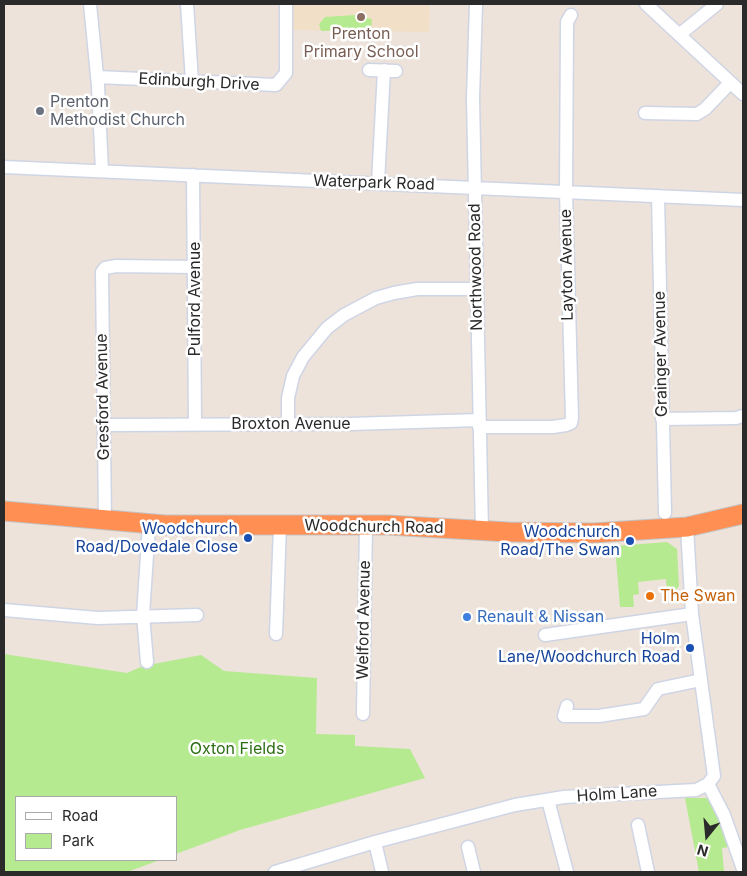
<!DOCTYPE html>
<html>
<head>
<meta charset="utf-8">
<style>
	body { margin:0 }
	#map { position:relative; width:747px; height:876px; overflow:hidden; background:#ede3da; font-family:Inter,sans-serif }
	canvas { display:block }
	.frame { position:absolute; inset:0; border:5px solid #2a2a2a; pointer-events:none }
	.legend { position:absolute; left:15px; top:796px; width:162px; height:65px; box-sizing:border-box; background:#fff; border:1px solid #aaa; margin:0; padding:6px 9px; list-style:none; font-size:15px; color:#2a2a2a }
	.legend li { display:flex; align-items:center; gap:10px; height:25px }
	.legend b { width:25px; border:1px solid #aaa }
	.north { position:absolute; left:682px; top:811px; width:50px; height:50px; -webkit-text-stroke:4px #fff; paint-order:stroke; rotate:197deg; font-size:14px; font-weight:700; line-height:20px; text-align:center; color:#2a2a2a }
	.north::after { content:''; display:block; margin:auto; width:18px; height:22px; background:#2a2a2a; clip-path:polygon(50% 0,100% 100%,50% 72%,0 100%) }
</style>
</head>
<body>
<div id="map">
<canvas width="747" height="876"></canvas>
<div class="frame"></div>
<ul class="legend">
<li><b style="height:6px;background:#fff"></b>Road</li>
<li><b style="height:14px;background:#b6ea90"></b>Park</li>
</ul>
<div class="north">N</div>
</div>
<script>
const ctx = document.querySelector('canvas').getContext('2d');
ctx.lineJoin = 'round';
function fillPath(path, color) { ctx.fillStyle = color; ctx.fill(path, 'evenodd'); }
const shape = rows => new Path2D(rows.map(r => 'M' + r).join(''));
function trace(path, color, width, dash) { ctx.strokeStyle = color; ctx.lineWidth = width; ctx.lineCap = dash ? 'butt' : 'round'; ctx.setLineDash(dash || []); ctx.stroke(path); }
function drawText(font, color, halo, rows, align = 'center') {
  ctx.font = font + ' Inter,sans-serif'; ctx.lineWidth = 5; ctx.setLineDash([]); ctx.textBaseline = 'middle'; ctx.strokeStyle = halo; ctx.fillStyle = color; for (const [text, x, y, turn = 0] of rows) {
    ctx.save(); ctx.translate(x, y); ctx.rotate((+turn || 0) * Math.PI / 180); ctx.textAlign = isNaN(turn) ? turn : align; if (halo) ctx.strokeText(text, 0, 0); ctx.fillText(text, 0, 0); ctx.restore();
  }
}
const education = shape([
	[291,4,430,4,429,32,293,30]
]);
const green = shape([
	[354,15,372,19,371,29,321,31,319,24,325,17],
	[667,542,677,549,679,586,676,590,667,591,666,579,638,582,639,594,633,595,634,607,620,607,615,546],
	[4,654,127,673,143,666,201,655,224,671,317,678,316,734,355,735,355,746,410,749,425,778,240,830,176,854,176,797,16,797,16,860,160,860,127,872,4,872],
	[685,798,711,798,719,821,727,829,729,847,722,848,724,872,699,872]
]);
const minor = shape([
	[90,4,98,86,102,171],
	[187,4,192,81],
	[476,4,473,98,482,531],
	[646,4,743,94],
	[679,35,717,4],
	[369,70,396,71],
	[97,77,276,85,286,73,286,4],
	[645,113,697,114,705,109,730,83],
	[4,167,743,200],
	[193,175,195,424],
	[378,183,384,70],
	[658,196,665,513],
	[662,419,736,418,743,416],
	[288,424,288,398,293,376,303,357,327,328,344,315,376,298,394,293,417,289,476,289],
	[104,425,350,424,479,420],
	[479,427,553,427,566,425,571,423,572,418,566,191,567,22,571,15],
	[105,522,102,272,105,268,116,266,195,267],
	[4,610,98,618,197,615],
	[276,634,280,526],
	[545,635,692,614],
	[147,662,143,615,149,525],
	[567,706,564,716,599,716,644,709,658,689,701,680],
	[363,714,366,525],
	[708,784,724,815,743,869],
	[548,800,567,872],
	[638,825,648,872],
	[375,842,382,872],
	[468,847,474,872],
	[275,872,375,842,515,805,564,797,696,790,708,784,714,776,692,614,687,527]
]);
const highway = shape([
	[4,511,165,525,388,525,508,532,593,533,687,527,743,514]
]);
const markers = [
	[361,17,5,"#8d6e63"],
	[40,111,5,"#6b7280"],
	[248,538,5,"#1a4fb4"],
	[630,541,5,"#1a4fb4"],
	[650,596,5,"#e8710a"],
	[467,617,5,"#3f7fe0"],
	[690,648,5,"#1a4fb4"]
];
const educationNames = [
	["Prenton",361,34],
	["Primary School",361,52]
];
const streetNames = [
	["Edinburgh Drive",199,82,3],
	["Waterpark Road",374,183,2],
	["Layton Avenue",567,265,-91],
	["Northwood Road",476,267,-91],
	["Pulford Avenue",195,299,-90],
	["Grainger Avenue",661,354,-91],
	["Gresford Avenue",103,397,-91],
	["Broxton Avenue",291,424],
	["Woodchurch Road",374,527,1],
	["Welford Avenue",364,620,-89],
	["Holm Lane",617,794,-4]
];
const worshipNames = [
	["Prenton",50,102],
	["Methodist Church",50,120]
];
const transitNames = [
	["Woodchurch",238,529],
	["Road/Dovedale Close",238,547],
	["Woodchurch",620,532],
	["Road/The Swan",620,550],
	["Holm",680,639],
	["Lane/Woodchurch Road",680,657]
];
const foodNames = [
	["The Swan",660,596]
];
const shopNames = [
	["Renault & Nissan",477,617]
];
const parkNames = [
	["Oxton Fields",237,749]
];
fillPath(education, '#f1e0c7');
fillPath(green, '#b6ea90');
trace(minor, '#cfd5e4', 15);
trace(highway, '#c3c3c3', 21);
trace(minor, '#fff', 12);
trace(highway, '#ff8f53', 19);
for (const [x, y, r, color] of markers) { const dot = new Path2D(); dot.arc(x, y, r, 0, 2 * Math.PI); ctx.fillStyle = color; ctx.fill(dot); trace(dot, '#fff', 2); }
drawText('16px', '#785e54', '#fff', educationNames);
drawText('16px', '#2a2a2a', '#fff', streetNames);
drawText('16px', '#5b616d', '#fff', worshipNames, 'left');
drawText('16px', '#164399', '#fff', transitNames, 'right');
drawText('16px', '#c56008', '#fff', foodNames, 'left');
drawText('16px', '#366cbe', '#fff', shopNames, 'left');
drawText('16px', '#2d6e12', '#fff', parkNames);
</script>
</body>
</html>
